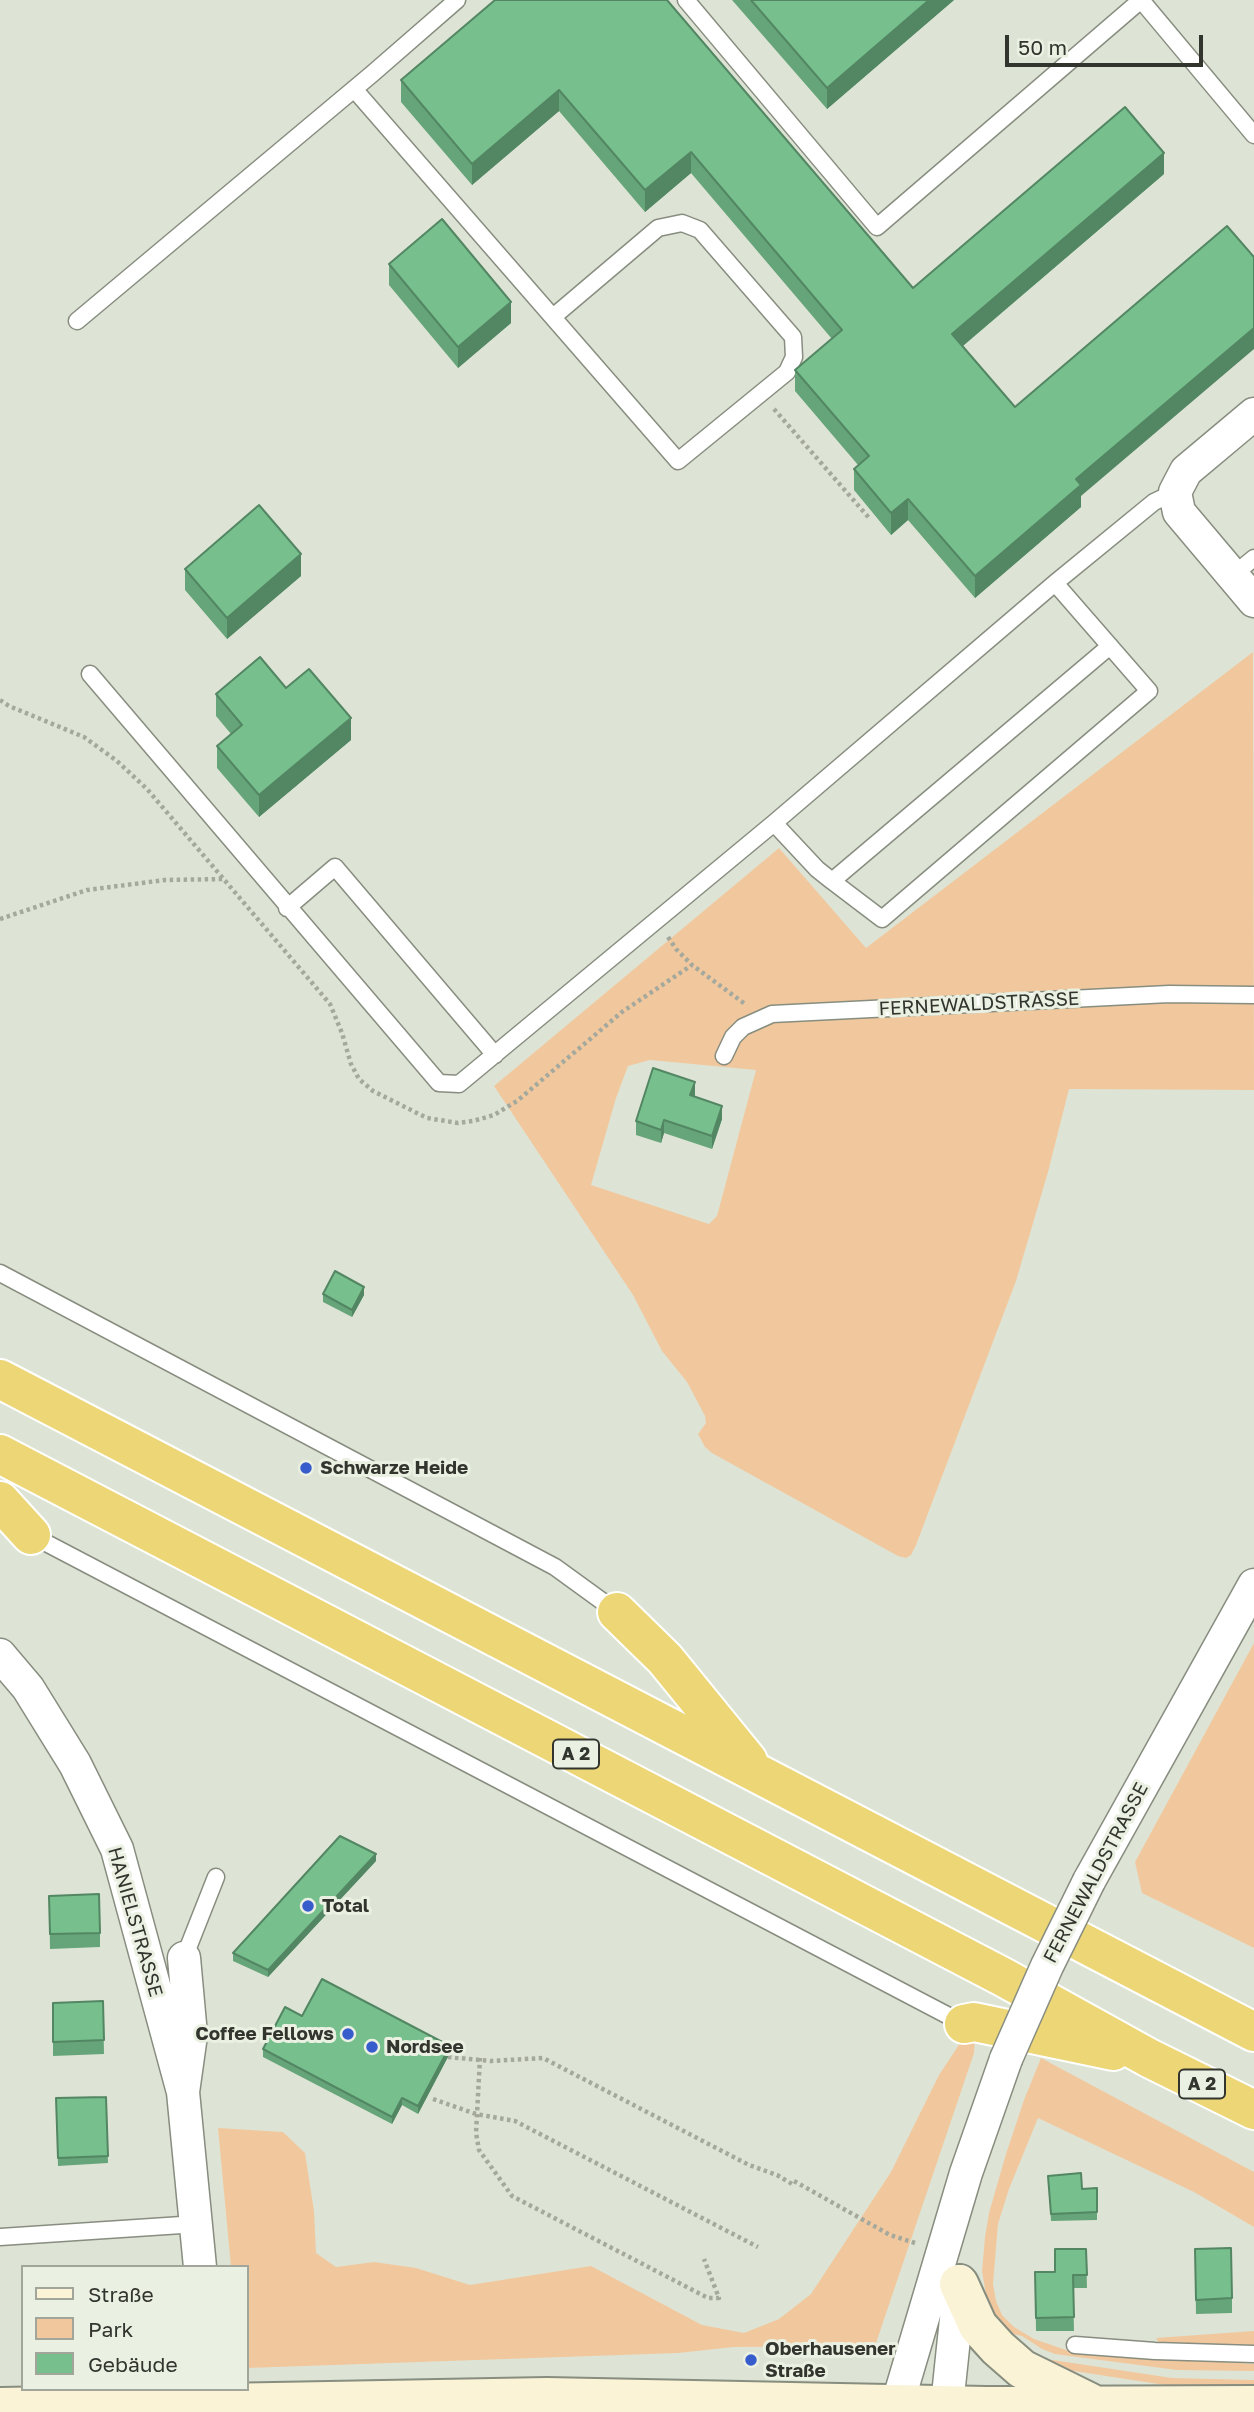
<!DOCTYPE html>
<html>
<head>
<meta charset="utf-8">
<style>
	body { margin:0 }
	#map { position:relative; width:1254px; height:2412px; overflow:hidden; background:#dee4d5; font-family:"Golos Text",sans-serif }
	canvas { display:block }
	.legend { position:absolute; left:21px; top:2265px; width:228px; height:126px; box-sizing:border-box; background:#ebf1e2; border:2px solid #a1a59a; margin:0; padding:9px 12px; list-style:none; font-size:21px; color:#32342e }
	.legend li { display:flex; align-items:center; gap:14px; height:35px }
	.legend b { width:35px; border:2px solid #a1a59a }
	.scale { position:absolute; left:1005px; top:35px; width:198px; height:32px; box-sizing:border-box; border:4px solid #32342e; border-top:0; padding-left:9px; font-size:21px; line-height:24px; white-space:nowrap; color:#32342e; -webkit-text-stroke:5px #ebf1e2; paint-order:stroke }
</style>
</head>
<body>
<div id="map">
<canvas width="1254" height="2412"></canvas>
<ul class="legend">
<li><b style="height:9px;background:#faf3d6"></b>Straße</li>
<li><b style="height:19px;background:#f1c89e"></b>Park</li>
<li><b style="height:19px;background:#77c08d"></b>Gebäude</li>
</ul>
<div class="scale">50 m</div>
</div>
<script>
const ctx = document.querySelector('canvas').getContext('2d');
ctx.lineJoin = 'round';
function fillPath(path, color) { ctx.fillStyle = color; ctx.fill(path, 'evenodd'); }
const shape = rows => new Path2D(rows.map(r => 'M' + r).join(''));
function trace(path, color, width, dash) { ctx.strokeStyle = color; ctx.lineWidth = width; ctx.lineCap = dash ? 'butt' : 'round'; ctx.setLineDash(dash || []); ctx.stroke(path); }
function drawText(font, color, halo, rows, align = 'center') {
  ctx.font = font + ' "Golos Text",sans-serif'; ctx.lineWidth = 6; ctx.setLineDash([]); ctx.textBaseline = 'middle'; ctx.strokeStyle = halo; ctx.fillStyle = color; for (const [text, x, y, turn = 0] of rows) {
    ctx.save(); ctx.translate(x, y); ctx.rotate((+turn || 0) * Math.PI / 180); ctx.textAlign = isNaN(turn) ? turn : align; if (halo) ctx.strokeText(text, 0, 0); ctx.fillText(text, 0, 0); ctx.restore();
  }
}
const green = shape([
	[1253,652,1254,1090,1069,1089,1048,1172,1016,1281,916,1545,911,1555,906,1558,898,1556,712,1453,705,1447,698,1434,706,1423,705,1416,687,1382,662,1351,633,1295,494,1086,779,848,866,948],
	[650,1060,756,1070,717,1216,709,1224,591,1185,616,1098,628,1066],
	[1254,1643,1254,1948,1142,1893,1135,1862],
	[964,2037,975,2037,974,2053,875,2346,734,2347,678,2353,247,2368,247,2267,231,2267,218,2128,283,2132,305,2153,314,2211,316,2253,336,2267,374,2262,416,2268,470,2285,591,2266,702,2325,744,2333,779,2319,811,2294,891,2172,939,2075],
	[1041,2058,1254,2172,1254,2227,1194,2192,1038,2118,1009,2189,998,2224,993,2284,996,2301,1002,2315,1014,2327,1034,2339,1072,2352,1254,2364,1254,2371,1177,2370,1070,2356,1055,2354,1042,2349,1022,2336,1004,2332,988,2306,982,2271,985,2237,989,2213,1006,2154,1024,2100],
	[1254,2331,1254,2350,1179,2347,1159,2343,1156,2338],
	[1046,2359,1172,2378,1254,2380,1254,2387,1178,2387,1041,2366]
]);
const path = shape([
	[774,409,870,519],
	[0,700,9,706,84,737,117,761,147,789,330,1004,342,1033,351,1064,359,1079,373,1091,427,1118,458,1123,473,1121,494,1115,517,1101,622,1012,692,965],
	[0,919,87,890,165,880,224,879],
	[668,937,676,949,692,965,745,1004],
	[448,2057,491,2061,543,2058,749,2165,777,2175,792,2184],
	[480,2058,476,2133,479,2150,512,2196,708,2298,719,2298,704,2259],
	[433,2099,476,2114,515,2121,758,2247],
	[794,2181,890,2235,915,2243]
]);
const lane = shape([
	[686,0,877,227,1141,0],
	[1141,0,1254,135],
	[354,89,678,461,787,372,794,357,793,337,700,230,682,223,658,228,553,317],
	[77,321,372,74,457,0],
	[1232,576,1254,558],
	[90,674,439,1083,459,1084,774,823,1055,583,1154,502,1175,492],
	[774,823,817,869,832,881,1110,646],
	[832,881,882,919,1149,691,1055,583],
	[287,908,335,867,495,1055],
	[724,1056,733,1037,743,1027,772,1014,1169,994,1254,995],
	[0,1273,555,1567,617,1612],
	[31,1535,964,2024],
	[184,1958,216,1877],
	[0,2237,197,2224],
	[1075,2345,1155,2351,1254,2354]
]);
const street = shape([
	[1254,414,1186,471,1175,492,1179,512,1254,601],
	[0,1655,28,1688,75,1764,117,1849,183,2092],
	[1089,1881,1254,1585],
	[184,1958,191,2035,183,2092,200,2267],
	[898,2402,966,2173,1006,2059],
	[947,2405,960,2281]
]);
const secondary = shape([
	[959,2284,978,2326,998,2348,1022,2369,1089,2402],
	[0,2407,547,2397,986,2406,1254,2405]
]);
const highway = shape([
	[0,1379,1254,2032],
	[0,1454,727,1833,1003,1977,1149,2058,1254,2110],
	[0,1501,31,1535],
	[617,1612,665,1659,748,1761],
	[964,2024,974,2022,1113,2051]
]);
const streetBridge = shape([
	[1006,2059,1047,1966,1089,1881]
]);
const wall = shape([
	[495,0,913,288,1164,174,963,346,1081,496,1081,507,975,598,908,520,891,535,854,490,854,469,858,465,795,391,795,370,832,339,691,173,645,212,559,111,472,185,401,102,401,80],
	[732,0,954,0,827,109],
	[389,264,511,323,458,368,389,285],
	[185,569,301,576,227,639,185,590],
	[286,688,351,740,259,817,217,768,217,746,231,734,216,716,216,694],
	[695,1095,694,1096,722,1119,712,1149,664,1133,661,1143,636,1135,636,1121],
	[323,1294,364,1295,352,1317,323,1302],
	[376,1861,268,1977,233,1961,233,1953],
	[49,1896,100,1933,100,1947,50,1949],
	[103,2001,104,2054,53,2056,53,2003],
	[302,2016,450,2053,418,2114,402,2105,392,2124,263,2057,263,2049],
	[106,2097,108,2163,58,2166,56,2098],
	[1048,2176,1082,2189,1097,2188,1097,2220,1051,2221],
	[1086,2249,1087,2288,1073,2288,1074,2331,1036,2331,1035,2272,1055,2272],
	[1195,2264,1232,2298,1232,2313,1196,2314]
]);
const shadedWall = shape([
	[929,0,954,0,827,109,827,88],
	[559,90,559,111,472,185,472,164],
	[691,152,691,173,645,212,645,190],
	[1164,153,1164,174,952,355,952,334],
	[511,302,511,323,458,368,458,347],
	[1254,328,1254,349,1081,496,1081,507,975,598,975,576,1076,479],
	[908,499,908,520,891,535,891,513],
	[301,554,301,576,227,639,227,618],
	[351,718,351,740,259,817,259,795],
	[695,1082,695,1095,690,1108,690,1095],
	[722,1106,722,1119,712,1149,712,1136],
	[664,1120,664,1133,661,1143,661,1130],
	[364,1287,364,1295,352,1317,352,1310],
	[376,1854,376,1861,268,1977,268,1970],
	[450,2046,450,2053,418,2114,418,2106],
	[402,2098,402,2105,392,2124,392,2117]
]);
const building = shape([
	[495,0,667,0,913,288,1125,107,1164,153,952,334,1015,407,1227,226,1254,257,1254,328,1076,479,1081,485,975,576,908,499,891,513,854,469,869,456,795,370,842,330,691,152,645,190,559,90,472,164,401,80,495,0],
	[751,0,929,0,827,88,751,0],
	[442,219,511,302,458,347,389,264,442,219],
	[259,505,301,554,227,618,185,569,259,505],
	[260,657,286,688,309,669,351,718,259,795,217,746,242,725,216,694,260,657],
	[653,1068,695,1082,690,1095,722,1106,712,1136,664,1120,661,1130,636,1121,653,1068],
	[335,1271,364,1287,352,1310,323,1294,335,1271],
	[340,1836,376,1854,268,1970,233,1953,340,1836],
	[99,1894,100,1933,50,1934,49,1896,99,1894],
	[322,1979,450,2046,418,2106,402,2098,392,2117,263,2049,285,2007,302,2016,322,1979],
	[103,2001,104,2040,53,2042,53,2003,103,2001],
	[106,2097,108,2156,58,2158,56,2098,106,2097],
	[1081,2173,1082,2189,1097,2188,1097,2212,1051,2214,1048,2176,1081,2173],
	[1231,2248,1232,2298,1196,2300,1195,2249,1231,2248],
	[1055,2249,1086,2249,1087,2275,1073,2275,1074,2317,1036,2318,1035,2272,1055,2272,1055,2249]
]);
const markers = [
	[306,1468,7,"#375dcd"],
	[308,1906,7,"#375dcd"],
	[348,2034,7,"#375dcd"],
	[372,2047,7,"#375dcd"],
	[751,2360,7,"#375dcd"]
];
const shields = [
	[576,1754,46],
	[1202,2084,46]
];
const shieldNames = [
	["A 2",576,1754],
	["A 2",1202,2084]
];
const streetNames = [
	["FERNEWALDSTRASSE",979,1004,-3],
	["FERNEWALDSTRASSE",1096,1873,-62],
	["HANIELSTRASSE",135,1922,74]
];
const poiNames = [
	["Schwarze Heide",320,1468],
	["Total",322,1906],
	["Coffee Fellows",334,2034,"right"],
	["Nordsee",386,2047],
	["Oberhausener",765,2349],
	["Straße",765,2371]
];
fillPath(green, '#f1c89e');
trace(lane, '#878d7f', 19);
trace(street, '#878d7f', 35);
trace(secondary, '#878d7f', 42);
trace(highway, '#fff', 42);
trace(path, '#a5a99d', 4.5, [3.5, 3.5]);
trace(lane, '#fff', 16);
trace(street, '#fff', 32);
trace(secondary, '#faf3d6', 38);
trace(highway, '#edd676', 38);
trace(streetBridge, '#878d7f', 35, []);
trace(streetBridge, '#fff', 32);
fillPath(wall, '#66a579');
fillPath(shadedWall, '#538663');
fillPath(building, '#77c08d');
trace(building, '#538663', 2);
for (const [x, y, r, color] of markers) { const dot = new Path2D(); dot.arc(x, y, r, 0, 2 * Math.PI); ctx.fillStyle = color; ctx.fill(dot); trace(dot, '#ebf1e2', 2.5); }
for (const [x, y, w] of shields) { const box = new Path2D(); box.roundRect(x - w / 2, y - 14.5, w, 29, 5); ctx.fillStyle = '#ebf1e2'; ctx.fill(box); trace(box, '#32342e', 2); }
drawText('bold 18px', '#32342e', null, shieldNames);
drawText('19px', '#32342e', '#ebf1e2', streetNames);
drawText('bold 19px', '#32342e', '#ebf1e2', poiNames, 'left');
</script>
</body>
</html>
